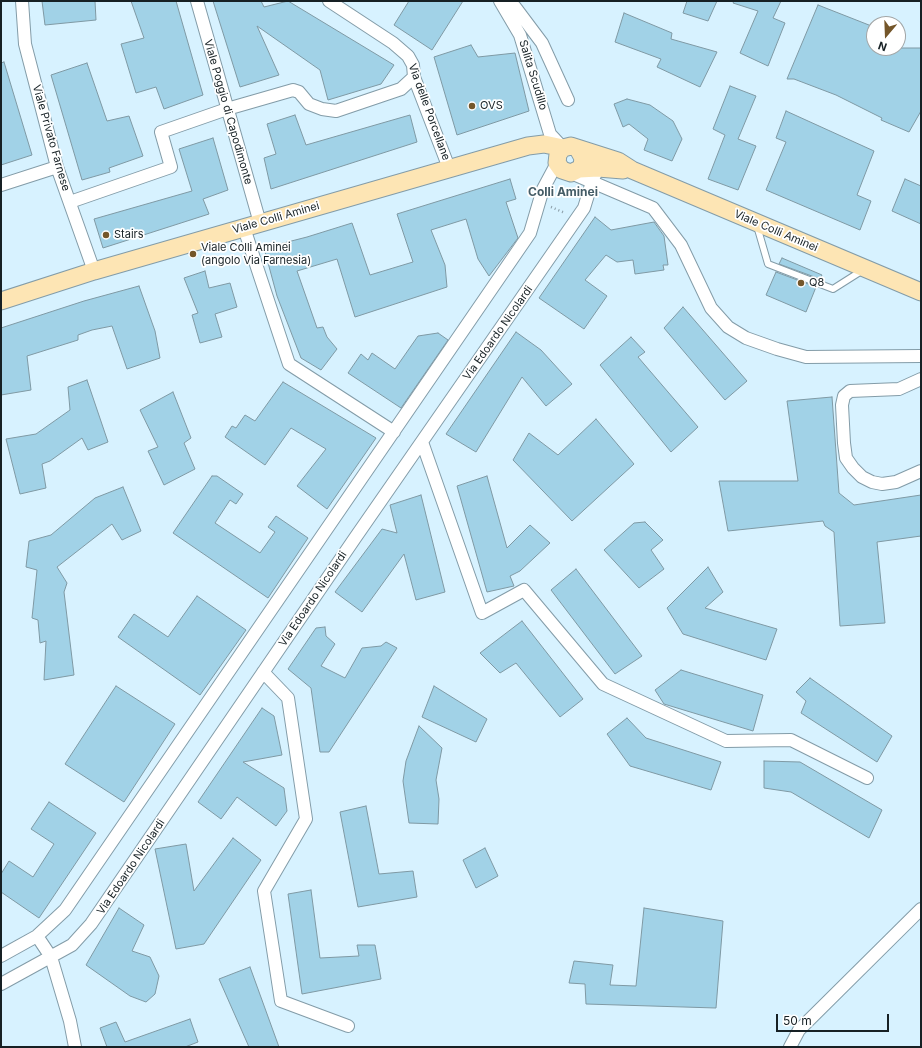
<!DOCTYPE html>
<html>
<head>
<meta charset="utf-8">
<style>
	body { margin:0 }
	#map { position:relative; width:922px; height:1048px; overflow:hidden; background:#d7f2ff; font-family:Inter,sans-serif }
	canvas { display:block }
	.frame { position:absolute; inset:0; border:2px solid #162024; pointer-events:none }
	.north { position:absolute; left:866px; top:16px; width:40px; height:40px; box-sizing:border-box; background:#fff; border:1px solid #a2a6a7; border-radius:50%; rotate:199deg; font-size:11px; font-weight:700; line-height:16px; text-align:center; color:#162024 }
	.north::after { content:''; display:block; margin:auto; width:14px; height:18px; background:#74562a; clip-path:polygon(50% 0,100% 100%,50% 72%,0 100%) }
	.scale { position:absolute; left:776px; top:1014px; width:113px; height:18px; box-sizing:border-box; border:2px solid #162024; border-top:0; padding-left:5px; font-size:12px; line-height:14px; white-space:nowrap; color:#162024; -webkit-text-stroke:3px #fff; paint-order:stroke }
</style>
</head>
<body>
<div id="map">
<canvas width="922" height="1048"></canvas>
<div class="frame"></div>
<div class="north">N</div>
<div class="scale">50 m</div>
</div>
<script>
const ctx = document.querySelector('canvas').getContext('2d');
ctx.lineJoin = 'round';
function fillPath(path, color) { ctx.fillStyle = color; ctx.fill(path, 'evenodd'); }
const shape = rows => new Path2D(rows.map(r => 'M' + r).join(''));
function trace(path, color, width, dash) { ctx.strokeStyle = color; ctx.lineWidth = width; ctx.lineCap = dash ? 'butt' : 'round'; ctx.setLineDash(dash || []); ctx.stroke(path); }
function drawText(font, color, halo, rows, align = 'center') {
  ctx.font = font + ' Inter,sans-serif'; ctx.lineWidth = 3.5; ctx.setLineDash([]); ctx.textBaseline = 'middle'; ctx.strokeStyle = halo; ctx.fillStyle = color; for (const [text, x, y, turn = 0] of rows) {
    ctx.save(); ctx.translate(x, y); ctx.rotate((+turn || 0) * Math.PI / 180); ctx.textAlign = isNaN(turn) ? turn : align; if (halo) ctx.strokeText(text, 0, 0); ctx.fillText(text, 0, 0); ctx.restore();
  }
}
const building = shape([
	[42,1,95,1,96,20,45,25,42,1],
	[131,1,176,1,203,95,164,109,156,87,136,93,121,44,144,38,131,1],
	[213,1,261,1,264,7,288,1,394,65,381,84,328,100,320,70,257,26,279,75,240,87,213,1],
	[409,1,463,1,432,50,394,25,409,1],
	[687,1,717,1,708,21,683,13,687,1],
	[734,1,781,1,773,18,785,23,768,66,740,53,758,11,733,3,734,1],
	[818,5,874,27,874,48,921,48,921,111,909,132,881,120,882,118,836,95,794,79,787,79,818,5],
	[624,13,672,33,671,39,717,52,700,87,657,67,661,59,615,42,624,13],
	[471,45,478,57,515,53,529,111,457,135,434,57,471,45],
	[4,62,32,155,1,165,1,63,4,62],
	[87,63,107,121,129,116,143,156,109,168,110,172,82,180,51,75,87,63],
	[730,86,756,96,738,139,756,146,738,190,708,179,725,135,713,129,730,86],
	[627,99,650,105,673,121,682,139,672,161,644,150,648,139,629,124,623,127,614,104,627,99],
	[786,111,874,151,857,195,871,201,860,230,766,190,786,142,776,138,786,111],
	[295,115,306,145,410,115,417,142,271,189,264,158,276,154,267,124,295,115],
	[213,138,228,190,203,199,209,214,103,248,94,219,192,191,179,149,213,138],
	[510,179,516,199,506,202,518,238,489,276,478,259,466,219,431,230,445,265,447,287,355,317,337,259,297,271,317,328,323,327,327,337,337,349,321,370,301,358,277,296,264,248,307,237,352,223,370,275,413,262,397,214,510,179],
	[905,179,921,186,921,224,892,211,905,179],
	[595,217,611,230,654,222,664,236,668,265,663,265,664,270,635,274,633,260,617,262,606,255,585,280,607,296,584,329,539,298,595,217],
	[782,258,822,275,820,279,779,264,782,258],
	[205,271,209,288,230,283,237,307,215,314,222,337,200,343,192,315,198,313,184,278,205,271],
	[776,272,816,287,806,312,766,295,776,272],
	[139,286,155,331,160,358,127,369,112,326,92,330,78,335,78,340,27,356,31,390,1,395,1,328,84,301,139,286],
	[683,307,747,381,725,400,664,328,683,307],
	[516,332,541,350,572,384,546,406,522,377,476,452,446,434,516,332],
	[438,333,448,340,401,408,348,373,361,354,368,360,372,353,395,369,418,336,438,333],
	[631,337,645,352,638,357,698,427,671,452,600,365,631,337],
	[87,380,108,442,88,450,82,438,50,461,42,464,46,488,20,494,6,439,36,434,70,410,68,387,87,380],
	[283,382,376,438,327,509,297,486,326,449,291,428,265,465,225,437,232,426,236,428,245,415,255,421,283,382],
	[173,392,191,438,184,443,195,469,164,485,148,451,158,447,140,410,173,392],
	[832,397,839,493,854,505,921,495,921,536,877,542,885,623,840,626,834,532,825,526,823,521,728,531,719,481,798,481,787,401,832,397],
	[596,419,634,464,572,521,513,460,529,433,558,455,596,419],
	[212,476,217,476,243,494,236,504,230,500,215,523,260,553,275,532,268,527,276,516,308,538,268,598,173,533,212,476],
	[487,476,507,548,530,525,550,543,520,571,510,576,514,586,487,592,457,486,487,476],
	[123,487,141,531,122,540,112,524,57,567,67,583,64,592,74,675,44,680,46,641,40,643,38,620,32,618,37,570,26,567,29,541,51,535,95,498,123,487],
	[421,495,445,592,416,600,404,554,362,612,335,592,382,529,397,533,390,505,421,495],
	[645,522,663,540,651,550,664,569,639,588,604,550,634,523,645,522],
	[708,567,723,592,705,608,777,629,766,660,683,634,667,608,708,567],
	[576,569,642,656,615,674,551,590,576,569],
	[197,596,246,630,200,695,118,637,134,614,168,637,197,596],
	[522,621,583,699,560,717,516,663,500,673,480,653,522,621],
	[325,627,326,636,335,644,321,666,345,678,362,648,381,646,386,642,397,648,329,752,320,752,311,688,288,669,316,628,325,627],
	[681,670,763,695,753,731,664,704,655,690,681,670],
	[810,678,892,736,877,762,801,713,806,701,796,692,810,678],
	[116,686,175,724,124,802,65,764,116,686],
	[434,686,487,719,476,742,422,717,434,686],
	[262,708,274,716,282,755,243,762,284,788,287,811,276,826,237,797,221,819,198,802,262,708],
	[627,718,646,738,721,762,711,790,630,766,607,734,627,718],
	[419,726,442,748,436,780,439,799,438,824,409,823,403,781,406,761,419,726],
	[764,761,800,762,882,810,869,838,791,792,764,788,764,761],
	[49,802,96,833,39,918,1,892,1,874,9,861,33,877,54,844,31,829,49,802],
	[366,806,379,874,413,871,417,897,358,907,340,812,366,806],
	[233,838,261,860,204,944,176,949,155,849,186,844,194,891,233,838],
	[485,848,498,876,476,888,463,860,485,848],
	[311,890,320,958,359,956,357,945,375,945,381,979,302,994,288,894,311,890],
	[119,908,144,925,132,951,150,957,159,976,155,994,146,1002,130,996,86,965,119,908],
	[644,908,723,921,716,1008,586,1004,585,984,569,983,574,961,613,965,610,985,636,986,644,908],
	[250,967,279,1047,249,1047,219,979,250,967],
	[190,1019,198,1042,185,1047,107,1047,100,1028,116,1022,125,1042,190,1019]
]);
const path = shape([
	[551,207,565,213]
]);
const service = shape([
	[757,226,768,264,833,289,863,270]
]);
const minor = shape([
	[22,1,25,44,57,167,94,271],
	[197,1,260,223],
	[329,1,393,43,408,56,413,65,414,77,449,168],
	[500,1,520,35,550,134,563,148],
	[501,1,515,7,542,43,568,100],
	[571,173,653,208,681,245,711,308,728,327,746,338,777,349,806,357,921,356],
	[1,185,57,167],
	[70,202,171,167,161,132,227,109,293,90,299,92,309,104,322,109,336,111,401,89,414,77],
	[244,228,289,364,394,432],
	[921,379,899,389,850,391,844,396,842,405,844,443,846,458,853,468,862,477,872,482,882,484,896,482,921,471],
	[422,442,482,613,524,590,603,684,726,741,791,740,867,778],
	[263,672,288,698,306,819,264,891,281,1001,348,1026],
	[37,936,51,957,70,1021,75,1047],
	[1,956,37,936,65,910,530,233,543,189,557,163],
	[1,984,72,945,91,924,355,538,584,208,592,182,598,168],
	[790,1047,799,1030,921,909]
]);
const secondary = shape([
	[578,149,583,158,582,166,579,169,571,173,562,170,557,163,558,154,563,148,571,146,618,161,632,170,921,292],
	[579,169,598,168,623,170],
	[1,301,94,271,528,146,544,144,563,148]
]);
const markers = [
	[472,106,4,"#74562a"],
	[106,235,4,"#74562a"],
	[193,254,4,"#74562a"],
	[801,283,4,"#74562a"]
];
const streetNames = [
	["Salita Scudillo",533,75,73],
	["Viale Poggio di Capodimonte",228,112,74],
	["Via delle Porcellane",429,112,70],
	["Viale Privato Farnese",51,138,74],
	["Viale Colli Aminei",276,218,-16],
	["Viale Colli Aminei",776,231,23],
	["Via Edoardo Nicolardi",498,333,-55],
	["Via Edoardo Nicolardi",313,599,-56],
	["Via Edoardo Nicolardi",131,867,-56]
];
const poiNames = [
	["OVS",480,106],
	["Stairs",114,235],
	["Viale Colli Aminei",201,248],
	["(angolo Via Farnesia)",201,261],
	["Q8",809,283]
];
const neighbourhoodNames = [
	["Colli Aminei",563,192]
];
fillPath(building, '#a1d2e7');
trace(building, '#7f99a4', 1);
trace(service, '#839ca8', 8);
trace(minor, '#839ca8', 14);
trace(secondary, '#839ca8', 19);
trace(path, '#879aa4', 2.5, [1, 3]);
trace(service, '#fff', 6);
trace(minor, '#fff', 12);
trace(secondary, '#fde5b4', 17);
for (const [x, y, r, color] of markers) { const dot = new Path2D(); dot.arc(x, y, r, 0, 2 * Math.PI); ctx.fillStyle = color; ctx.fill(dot); trace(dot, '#fff', 1.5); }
drawText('11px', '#162024', '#fff', streetNames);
drawText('11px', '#162024', '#fff', poiNames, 'left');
drawText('bold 12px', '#445c66', '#fff', neighbourhoodNames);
</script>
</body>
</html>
